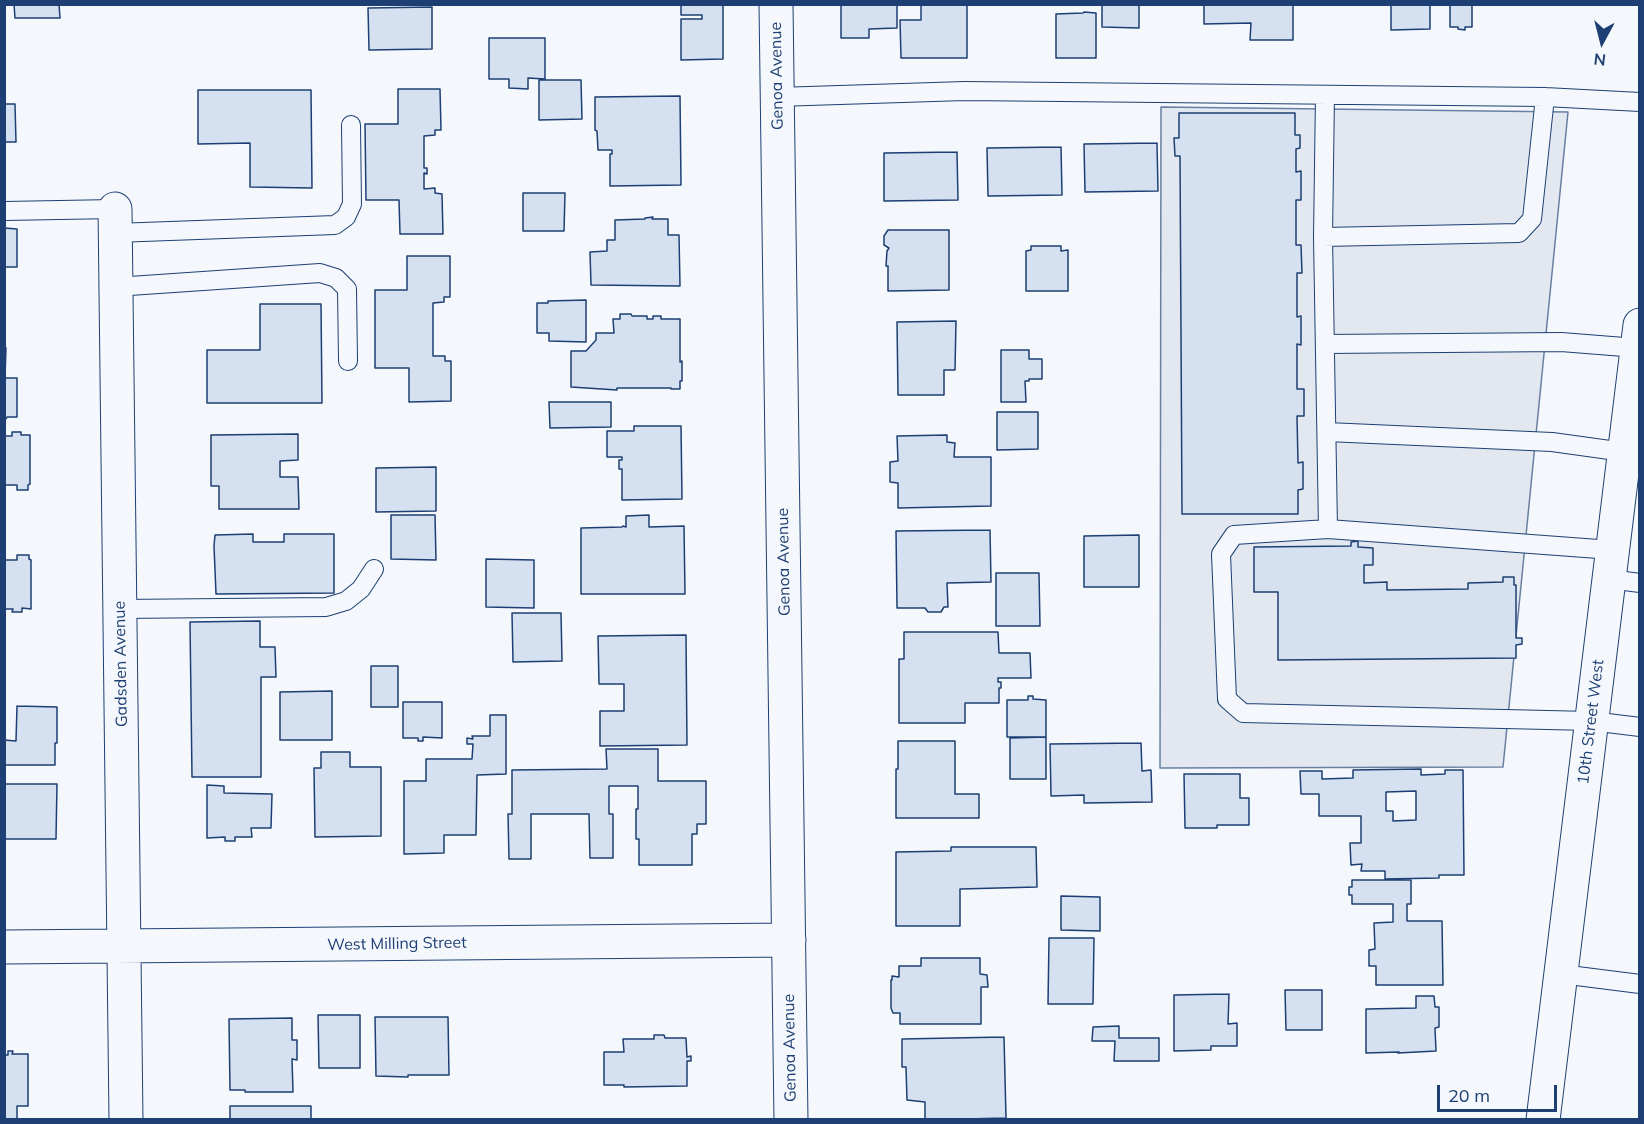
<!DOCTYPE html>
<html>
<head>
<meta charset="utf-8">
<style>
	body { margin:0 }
	#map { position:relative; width:1644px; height:1124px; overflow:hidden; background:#f4f7fb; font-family:Mulish,sans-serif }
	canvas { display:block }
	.frame { position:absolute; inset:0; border:6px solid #1d3f73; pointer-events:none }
	.north { position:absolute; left:1572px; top:12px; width:60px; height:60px; -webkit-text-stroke:4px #f4f7fb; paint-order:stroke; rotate:187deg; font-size:16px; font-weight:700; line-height:24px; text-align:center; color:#1d3f73 }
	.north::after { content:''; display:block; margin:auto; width:21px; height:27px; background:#1d3f73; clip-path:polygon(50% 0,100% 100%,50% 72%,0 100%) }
	.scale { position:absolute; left:1437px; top:1085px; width:120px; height:27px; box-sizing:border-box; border:3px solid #1d3f73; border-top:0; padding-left:8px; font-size:18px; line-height:21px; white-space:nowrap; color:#1d3f73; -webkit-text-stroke:4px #f4f7fb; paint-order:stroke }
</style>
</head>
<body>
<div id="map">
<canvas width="1644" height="1124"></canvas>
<div class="frame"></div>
<div class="north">N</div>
<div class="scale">20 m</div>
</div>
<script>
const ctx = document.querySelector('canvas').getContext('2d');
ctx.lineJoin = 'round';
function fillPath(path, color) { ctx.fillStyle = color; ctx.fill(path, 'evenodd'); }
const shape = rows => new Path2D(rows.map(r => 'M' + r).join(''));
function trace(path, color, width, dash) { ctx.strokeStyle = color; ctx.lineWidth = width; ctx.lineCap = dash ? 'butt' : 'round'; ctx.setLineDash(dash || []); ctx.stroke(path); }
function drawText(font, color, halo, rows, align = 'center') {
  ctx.font = font + ' Mulish,sans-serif'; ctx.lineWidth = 4.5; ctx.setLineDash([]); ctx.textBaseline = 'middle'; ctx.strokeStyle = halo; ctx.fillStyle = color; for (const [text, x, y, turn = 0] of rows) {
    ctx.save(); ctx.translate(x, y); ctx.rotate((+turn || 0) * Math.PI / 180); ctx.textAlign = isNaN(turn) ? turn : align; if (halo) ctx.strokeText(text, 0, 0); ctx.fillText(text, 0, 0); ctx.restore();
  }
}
const parking = shape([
	[1161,107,1568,112,1503,767,1160,768,1161,107]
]);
const building = shape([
	[14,4,59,4,60,18,15,18,14,4],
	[681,4,723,4,723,59,681,60,681,19,702,19,702,15,681,15,681,4],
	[841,4,897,4,897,28,869,29,869,38,841,38,841,4],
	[921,4,967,4,967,58,901,58,900,20,921,20,921,4],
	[1102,4,1139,4,1139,28,1102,27,1102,4],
	[1204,4,1293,4,1293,40,1250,40,1251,23,1204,24,1204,4],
	[1391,4,1430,4,1430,29,1391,30,1391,4],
	[1450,4,1472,4,1472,27,1465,27,1465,30,1458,29,1458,27,1450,27,1450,4],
	[432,7,432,49,369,50,368,8,432,7],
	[1084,12,1096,13,1096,58,1056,58,1056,14,1083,13,1084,12],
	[489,38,545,38,545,79,528,78,528,89,509,88,509,79,489,79,489,38],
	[539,80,581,80,582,119,539,120,539,80],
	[398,89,440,89,441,130,435,130,435,135,424,136,424,168,427,168,427,174,424,173,424,189,435,188,435,193,442,194,443,234,400,234,399,200,366,200,365,124,398,124,398,89],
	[198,90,311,90,312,188,250,187,250,143,198,144,198,90],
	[680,96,681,185,610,186,610,154,612,154,612,150,598,150,597,131,595,130,595,97,680,96],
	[4,104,15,104,16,142,4,142,4,104],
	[1179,113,1295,113,1295,135,1300,135,1300,148,1296,149,1296,172,1301,171,1301,200,1296,200,1296,245,1301,245,1302,273,1297,273,1297,317,1301,316,1301,345,1297,344,1297,389,1304,389,1304,416,1297,416,1298,463,1303,462,1303,489,1298,490,1298,514,1182,514,1180,156,1175,156,1174,138,1179,138,1179,113],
	[1157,143,1158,191,1085,192,1084,144,1157,143],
	[1061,147,1062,195,988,196,987,148,1061,147],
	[957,152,958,200,884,201,884,153,957,152],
	[523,193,565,193,564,231,523,231,523,193],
	[653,217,652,219,668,219,668,235,679,235,680,286,591,285,590,252,607,251,607,240,615,240,615,220,645,219,645,218,653,217],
	[4,228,17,229,17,267,5,267,4,297,4,228],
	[888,230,949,230,949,290,888,291,888,266,886,266,887,251,889,248,884,245,884,236,888,230],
	[1031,246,1061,246,1061,251,1068,250,1068,291,1026,291,1026,251,1031,250,1031,246],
	[407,256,450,256,450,297,444,297,444,302,433,303,433,356,445,356,445,361,451,361,451,401,409,402,409,368,375,368,375,290,407,290,407,256],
	[586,300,586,342,549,341,549,333,537,333,537,303,548,303,548,301,586,300],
	[260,304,321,304,322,403,207,403,207,350,260,350,260,304],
	[620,314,631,314,632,316,647,316,647,319,653,319,653,316,661,316,661,319,680,319,680,362,682,361,682,381,680,381,680,389,671,389,671,388,617,388,617,390,571,387,571,351,586,351,596,340,596,333,614,333,613,319,620,319,620,314],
	[956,321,955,370,944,370,944,395,898,395,897,322,956,321],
	[4,348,6,348,5,378,17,378,17,417,7,417,6,419,4,419,4,348],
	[1001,350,1029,350,1029,359,1042,359,1042,379,1029,379,1029,381,1025,381,1026,402,1001,402,1001,350],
	[549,402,611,402,611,427,550,428,549,402],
	[997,412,1038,412,1038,449,997,450,997,412],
	[634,426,681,426,682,499,622,500,622,469,619,469,619,460,622,460,622,457,607,457,607,431,634,431,634,426],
	[12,432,21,432,21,435,30,435,30,484,28,485,28,490,17,490,17,485,4,485,4,436,12,436,12,432],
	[298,434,298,460,280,461,280,477,298,477,299,509,219,509,219,486,211,486,211,435,298,434],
	[947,435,947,442,955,443,954,457,991,457,991,506,898,508,898,483,890,482,890,462,898,461,897,436,947,435],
	[436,467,436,511,376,512,376,468,436,467],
	[391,515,435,515,436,560,391,559,391,515],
	[649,515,649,527,684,526,685,594,581,594,581,528,622,527,623,526,626,527,626,516,649,515],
	[990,530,991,582,947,583,948,607,944,607,941,612,928,612,925,608,897,608,896,531,990,530],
	[253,534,253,542,284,542,284,534,334,534,334,593,216,594,214,546,215,535,253,534],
	[1139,535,1139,587,1084,587,1084,536,1139,535],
	[1358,541,1358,547,1373,548,1373,565,1364,565,1364,583,1387,582,1387,590,1468,589,1468,583,1503,582,1503,577,1514,577,1514,585,1516,585,1516,638,1522,638,1522,644,1516,645,1516,658,1278,660,1278,592,1254,592,1254,547,1351,546,1351,542,1358,541],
	[17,555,29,555,29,559,31,560,31,609,22,608,22,612,12,612,13,609,5,609,4,611,4,560,17,560,17,555],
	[486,559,534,560,534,608,486,607,486,559],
	[996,573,1039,573,1040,626,996,626,996,573],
	[512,613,561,613,562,661,513,662,512,613],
	[260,621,260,647,275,647,276,677,261,677,261,777,192,777,190,622,260,621],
	[904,632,998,632,999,653,1030,653,1031,678,998,678,998,682,1001,682,1001,688,999,688,999,703,965,703,965,723,899,723,899,659,904,659,904,632],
	[686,635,687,745,600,746,600,711,624,711,624,684,599,684,598,636,686,635],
	[371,666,398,666,398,707,371,707,371,666],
	[332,691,332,740,280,740,280,692,332,691],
	[1028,696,1033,696,1033,699,1046,700,1046,737,1007,737,1007,700,1028,700,1028,696],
	[403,702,442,702,442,738,423,737,423,741,418,741,418,738,403,738,403,702],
	[17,706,57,707,57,743,55,743,55,765,4,765,4,740,16,741,17,706],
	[490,715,506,715,506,774,477,775,476,835,444,835,444,853,404,854,404,781,426,781,426,759,472,759,473,744,467,744,467,738,473,739,472,736,490,736,490,715],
	[1046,737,1046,779,1010,779,1010,738,1046,737],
	[898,741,955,741,955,794,979,794,979,818,896,818,896,769,898,769,898,741],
	[1141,743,1142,771,1151,770,1152,802,1084,803,1084,795,1051,796,1050,744,1141,743],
	[606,749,658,749,658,781,706,781,706,824,697,824,697,834,692,834,692,865,639,865,639,839,636,839,636,809,638,809,638,786,609,786,609,814,613,814,613,858,590,858,589,814,531,814,531,859,509,859,508,814,512,814,512,770,607,769,606,749],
	[321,752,350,752,350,767,381,767,381,836,315,837,314,768,321,768,321,752],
	[1421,769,1421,775,1445,774,1445,770,1463,770,1464,875,1439,875,1439,878,1385,879,1385,871,1361,871,1362,864,1351,865,1350,843,1361,843,1361,816,1319,816,1319,794,1301,794,1300,771,1322,771,1322,779,1353,778,1353,770,1421,769],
	[1416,791,1416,820,1393,821,1393,811,1386,811,1386,792,1416,791],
	[1184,774,1240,774,1240,798,1249,798,1249,825,1217,825,1217,828,1185,828,1184,774],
	[4,784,57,784,56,839,4,839,4,784],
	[207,785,224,786,224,793,272,794,271,828,251,828,252,837,235,837,235,841,225,841,225,837,207,838,207,785],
	[951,847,1036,847,1037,887,960,889,960,926,896,926,896,852,951,851,951,847],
	[1352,880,1411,880,1411,904,1407,904,1407,921,1442,921,1443,985,1376,985,1376,966,1369,966,1369,950,1375,949,1374,923,1393,922,1393,904,1352,904,1352,895,1349,895,1349,887,1352,887,1352,880],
	[1061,896,1100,897,1100,931,1061,930,1061,896],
	[1049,938,1094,938,1093,1004,1048,1004,1049,938],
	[921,958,980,958,980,974,987,975,988,987,981,987,981,1024,900,1024,900,1013,893,1013,891,1008,891,980,892,980,892,976,899,977,899,966,921,966,921,958],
	[1285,990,1322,990,1322,1030,1286,1030,1285,990],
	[1229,994,1228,1024,1237,1023,1237,1046,1211,1046,1211,1050,1174,1051,1174,995,1229,994],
	[1416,996,1434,996,1435,1007,1439,1007,1439,1027,1435,1028,1436,1051,1398,1053,1399,1052,1366,1053,1366,1009,1416,1008,1416,996],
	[318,1015,360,1015,360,1068,319,1068,318,1015],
	[375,1017,448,1017,449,1075,408,1075,408,1077,376,1076,375,1017],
	[292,1018,292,1040,297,1040,297,1060,292,1059,293,1092,245,1092,245,1090,230,1090,229,1019,292,1018],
	[1119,1026,1119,1038,1159,1038,1159,1061,1114,1061,1115,1041,1092,1041,1093,1027,1119,1026],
	[654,1035,664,1035,665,1038,686,1038,687,1057,691,1056,691,1061,687,1061,687,1086,624,1087,624,1085,604,1085,604,1052,624,1052,623,1039,654,1039,654,1035],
	[1004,1037,1006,1118,925,1120,925,1102,907,1100,906,1067,902,1067,902,1039,1004,1037],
	[8,1051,13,1051,12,1054,28,1054,28,1106,17,1106,17,1120,4,1120,4,1055,8,1055,8,1051],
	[230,1106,311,1106,311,1120,230,1120,230,1106]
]);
const lane = shape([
	[1325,95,1323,237,1519,233,1532,219,1545,97],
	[777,97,965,91,1545,97,1640,102],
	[4,211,115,209],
	[115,233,335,225,346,217,352,204,351,125],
	[1323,237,1328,529],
	[115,287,320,273,336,278,347,289,348,361],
	[1325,344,1561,342,1637,348],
	[1327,432,1552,442,1624,452],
	[1612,550,1328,529,1234,535,1221,554,1227,699,1243,713,1591,721,1640,727],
	[1609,579,1640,583],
	[120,609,326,607,346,601,361,589,374,569],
	[1561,974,1640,984]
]);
const street = shape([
	[776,4,791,1120],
	[115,209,126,1120],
	[4,947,789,940]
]);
const primary = shape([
	[1543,1120,1640,325]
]);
const streetNames = [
	["Genoa Avenue",777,76,-91],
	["Genoa Avenue",784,562,-91],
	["Gadsden Avenue",121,664,-91],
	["10th Street West",1591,722,-83],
	["West Milling Street",397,944,-1],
	["Genoa Avenue",790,1048,-91]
];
fillPath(parking, '#e3e8f0');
trace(parking, '#687fa3', 1.5);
fillPath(building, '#d5e0f0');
trace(building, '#1d3f73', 1.5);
trace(lane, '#1d3f73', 20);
trace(street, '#1d3f73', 35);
trace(primary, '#1d3f73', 35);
trace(lane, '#f4f7fb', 18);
trace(street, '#f4f7fb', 33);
trace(primary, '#f4f7fb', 33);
drawText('16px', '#1d3f73', '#f4f7fb', streetNames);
</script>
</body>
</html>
